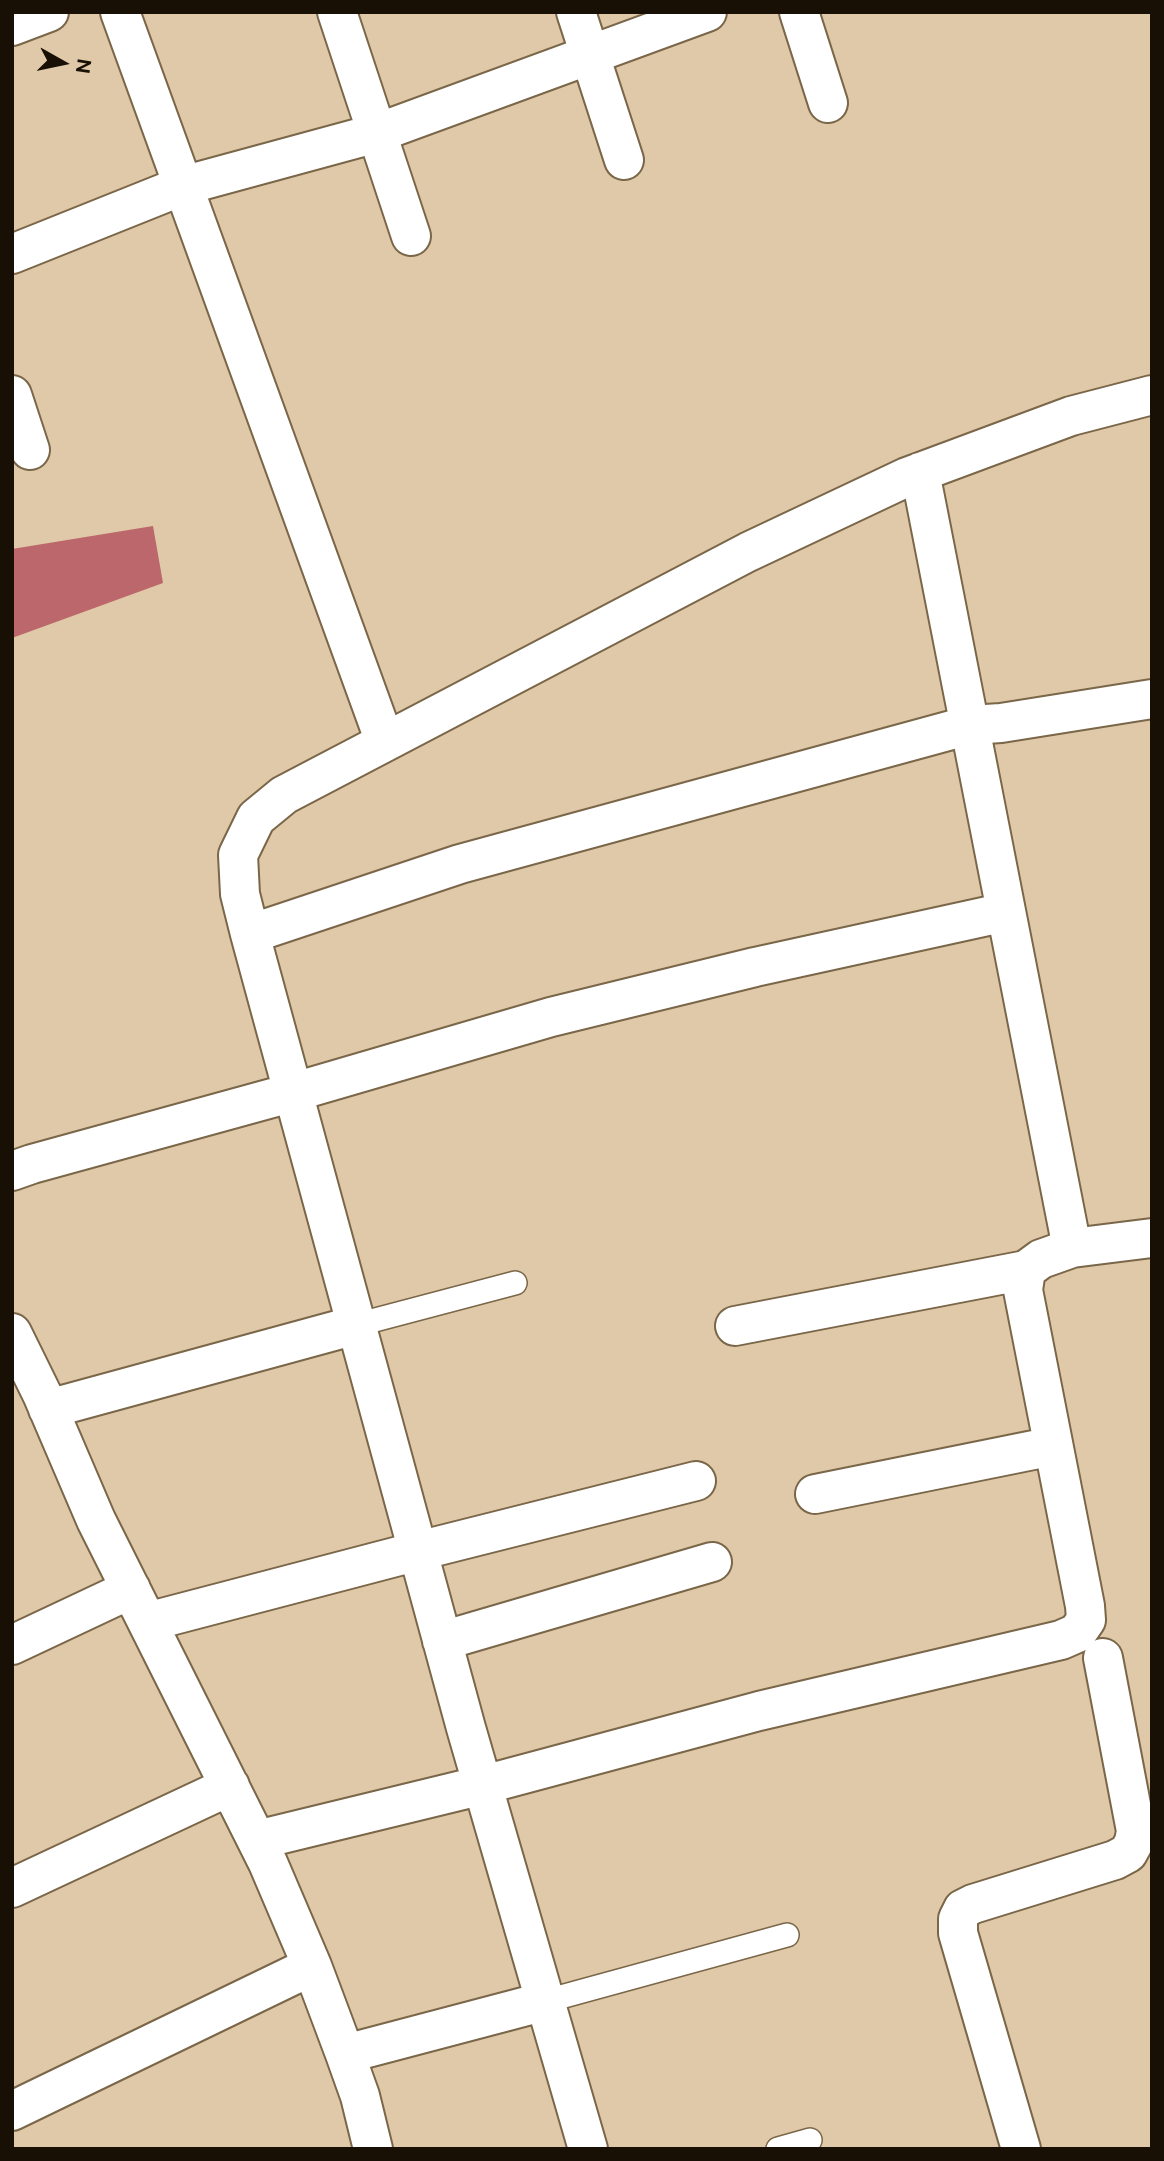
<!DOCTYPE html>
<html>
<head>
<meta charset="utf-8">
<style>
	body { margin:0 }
	#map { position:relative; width:1164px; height:2161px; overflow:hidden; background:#e0c9a8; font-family:"Public Sans",sans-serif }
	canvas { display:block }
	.frame { position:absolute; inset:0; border:14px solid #181005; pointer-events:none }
	.north { position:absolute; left:28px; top:28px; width:70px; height:70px; -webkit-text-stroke:5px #e0c9a8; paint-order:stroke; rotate:99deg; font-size:19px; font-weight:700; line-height:28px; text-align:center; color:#181005 }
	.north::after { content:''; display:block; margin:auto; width:24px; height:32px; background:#181005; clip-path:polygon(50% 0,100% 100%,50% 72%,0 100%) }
</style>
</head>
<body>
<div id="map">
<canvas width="1164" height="2161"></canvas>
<div class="frame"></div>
<div class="north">N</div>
</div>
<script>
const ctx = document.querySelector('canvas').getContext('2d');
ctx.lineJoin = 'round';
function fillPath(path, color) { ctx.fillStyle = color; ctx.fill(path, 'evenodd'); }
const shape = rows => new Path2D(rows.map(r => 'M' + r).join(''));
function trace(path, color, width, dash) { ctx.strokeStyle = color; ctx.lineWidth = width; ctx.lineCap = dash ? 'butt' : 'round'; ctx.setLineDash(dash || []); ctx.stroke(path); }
const water = shape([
	[153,526,163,583,12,638,12,549]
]);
const service = shape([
	[356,1325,515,1283],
	[546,2001,787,1935],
	[778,2149,810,2140]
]);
const minor = shape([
	[120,12,385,742],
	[337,12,411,236],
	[576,12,624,160],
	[799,12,828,103],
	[12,26,49,12],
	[12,254,182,186,377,133,707,12],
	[12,395,30,450],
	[920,472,1072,1248],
	[250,934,460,864,970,725,1001,723,1152,699],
	[12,1171,32,1164,294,1092,551,1017,755,967,1006,912],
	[735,1326,1026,1270],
	[12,1333,42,1394,96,1520,268,1863,312,1966,345,2054,360,2096,373,2149],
	[48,1409,356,1325],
	[815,1494,1053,1446],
	[147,1622,418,1551,696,1481],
	[442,1641,712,1562],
	[12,1645,131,1589],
	[257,1840,483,1785,759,1711,1061,1640,1077,1633,1086,1620,1085,1606,1023,1290,1026,1270,1041,1259,1072,1248,1152,1238],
	[12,1888,230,1786],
	[345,2054,546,2001],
	[12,2111,312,1966],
	[588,2149,466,1728,250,934,240,894,238,855,256,818,284,795,748,552,907,477,1071,416,1152,395],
	[1021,2149,958,1933,958,1919,963,1909,973,1904,1115,1860,1128,1853,1134,1842,1136,1831,1103,1658]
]);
fillPath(water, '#bb676b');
trace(service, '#7a6648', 26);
trace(minor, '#7a6648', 42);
trace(service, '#fff', 23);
trace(minor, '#fff', 38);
</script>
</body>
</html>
